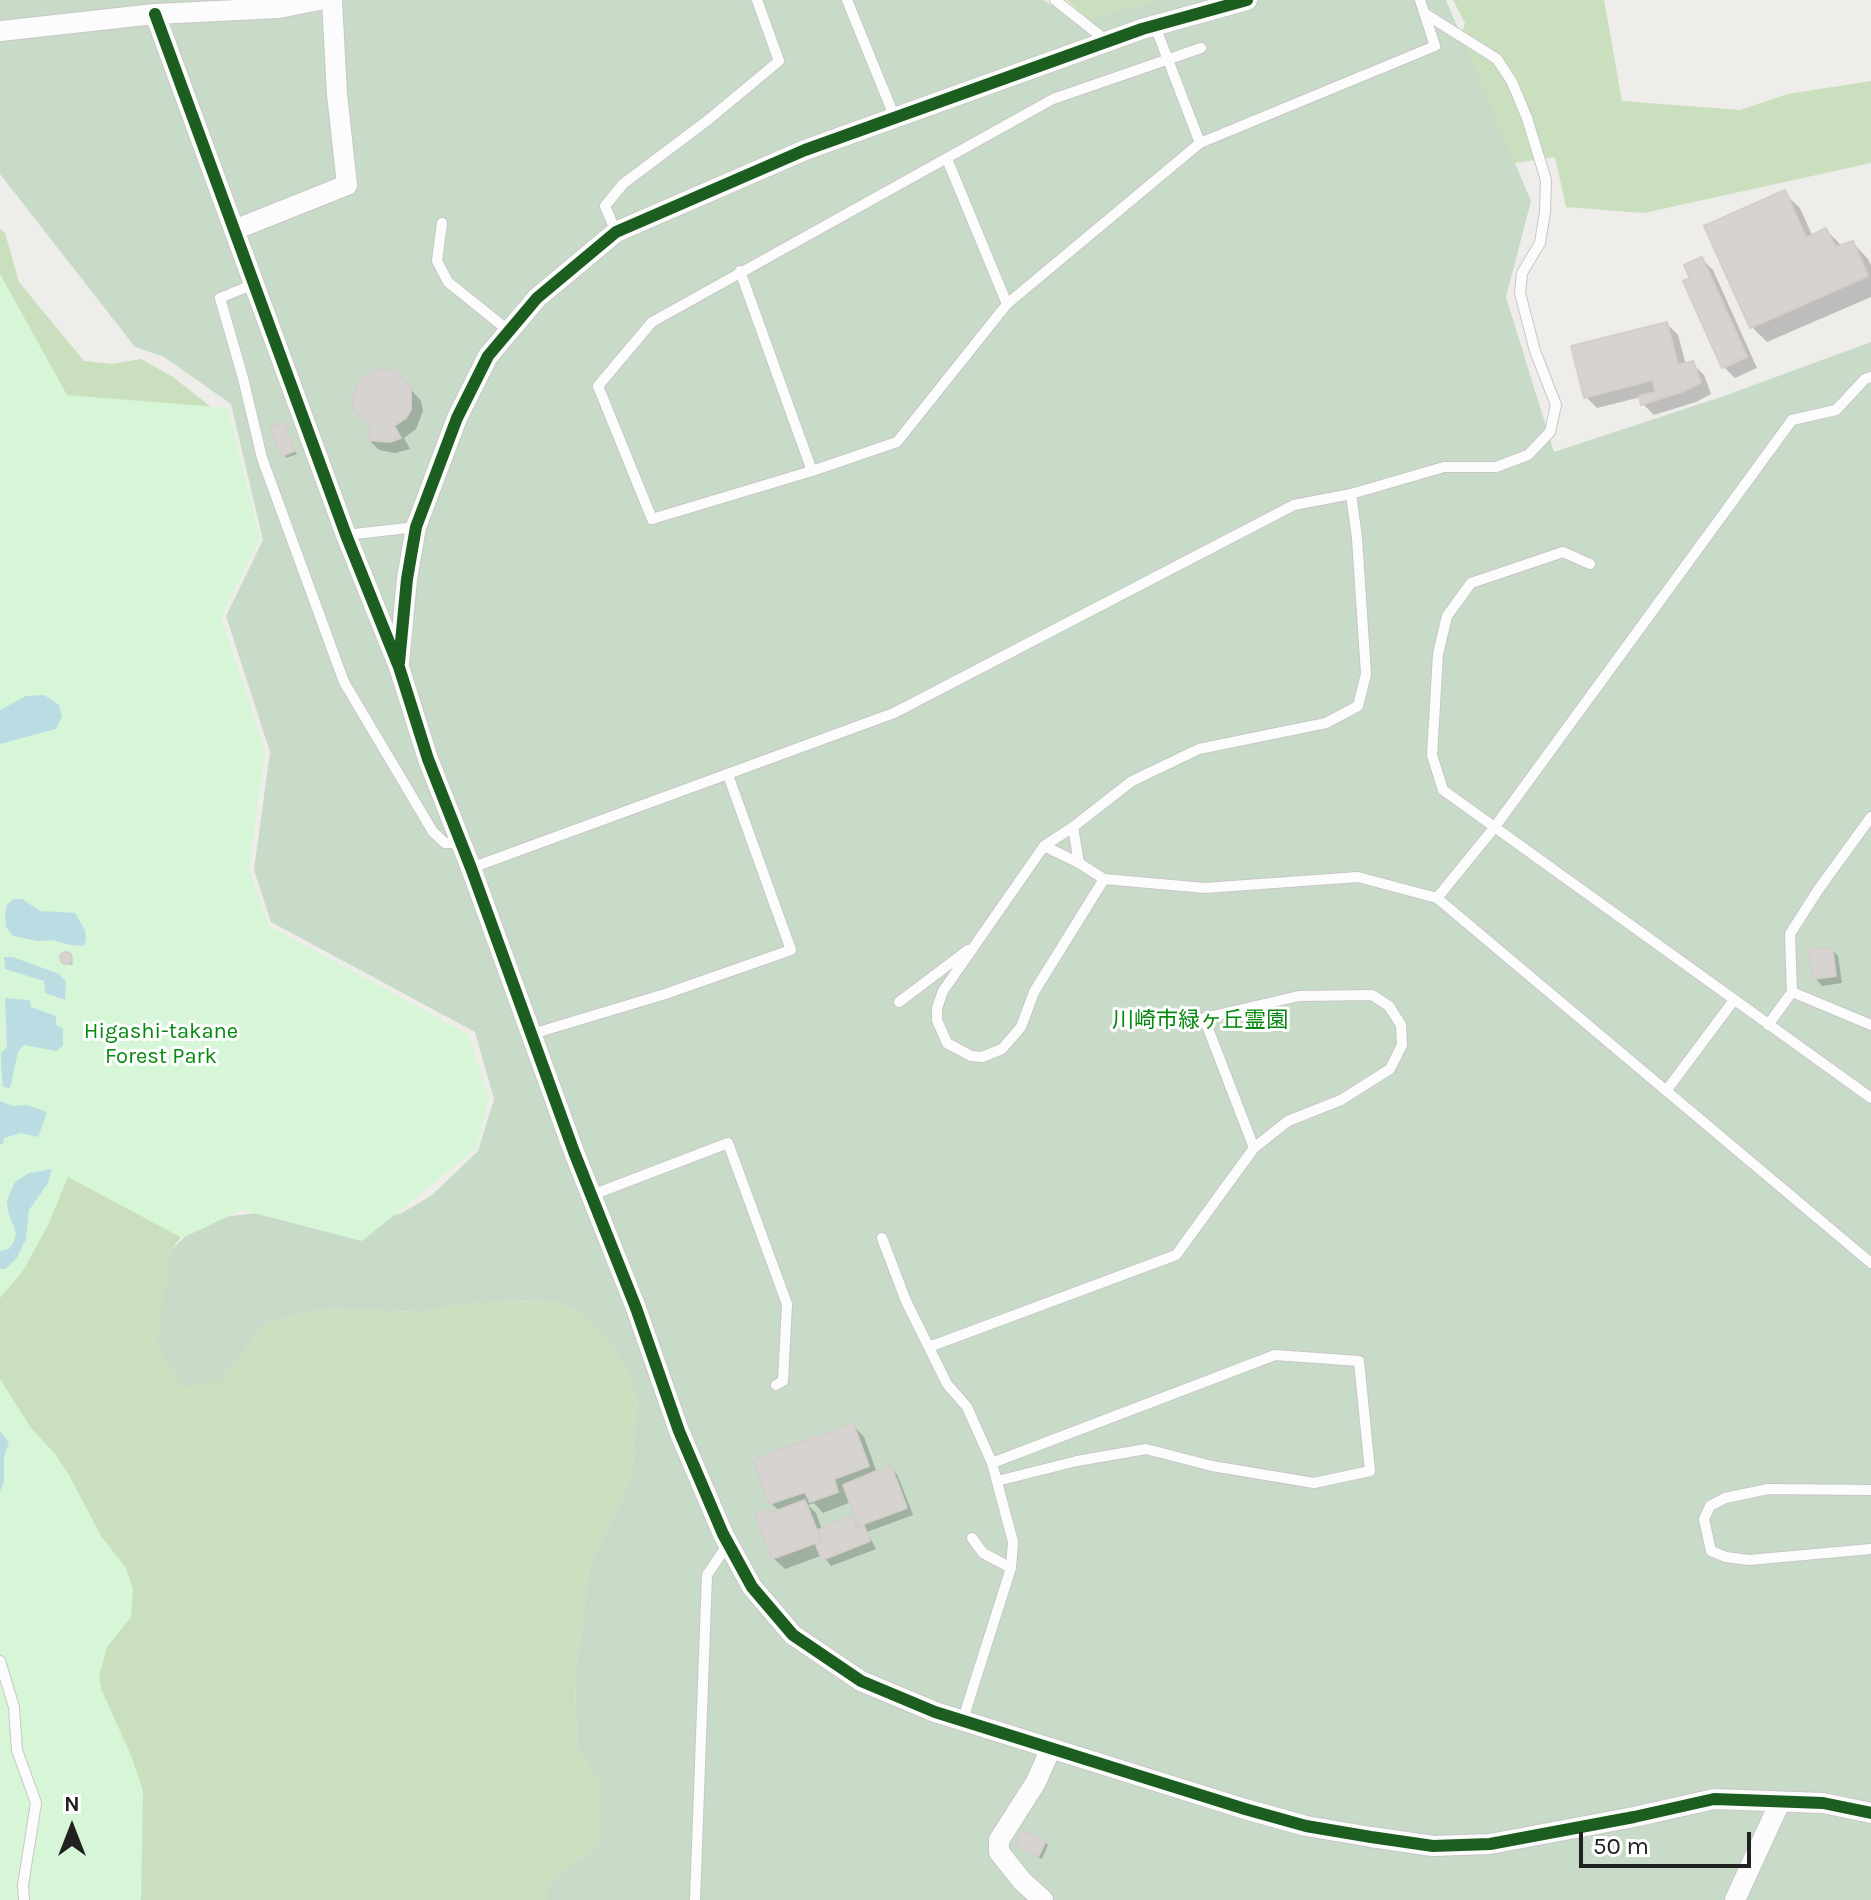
<!DOCTYPE html>
<html>
<head>
<meta charset="utf-8">
<style>
	body { margin:0 }
	#map { position:relative; width:1871px; height:1900px; overflow:hidden; background:#efedea; font-family:Karla,sans-serif }
	canvas { display:block }
	.north { position:absolute; left:32px; top:1788px; width:80px; height:80px; -webkit-text-stroke:6px #fff; paint-order:stroke; rotate:0deg; font-size:22px; font-weight:700; line-height:32px; text-align:center; color:#212121 }
	.north::after { content:''; display:block; margin:auto; width:28px; height:36px; background:#212121; clip-path:polygon(50% 0,100% 100%,50% 72%,0 100%) }
	.scale { position:absolute; left:1579px; top:1832px; width:172px; height:36px; box-sizing:border-box; border:4px solid #212121; border-top:0; padding-left:10px; font-size:24px; line-height:28px; white-space:nowrap; color:#212121; -webkit-text-stroke:6px #fff; paint-order:stroke }
</style>
</head>
<body>
<div id="map">
<canvas width="1871" height="1900"></canvas>
<div class="north">N</div>
<div class="scale">50 m</div>
</div>
<script>
const ctx = document.querySelector('canvas').getContext('2d');
ctx.lineJoin = 'round';
function fillPath(path, color) { ctx.fillStyle = color; ctx.fill(path, 'evenodd'); }
const shape = rows => new Path2D(rows.map(r => 'M' + r).join(''));
function trace(path, color, width, dash) { ctx.strokeStyle = color; ctx.lineWidth = width; ctx.lineCap = dash ? 'butt' : 'round'; ctx.setLineDash(dash || []); ctx.stroke(path); }
function drawText(font, color, halo, rows, align = 'center') {
  ctx.font = font + ' Karla,"Noto Sans JP",sans-serif'; ctx.lineWidth = 6; ctx.setLineDash([]); ctx.textBaseline = 'middle'; ctx.strokeStyle = halo; ctx.fillStyle = color; for (const [text, x, y, turn = 0] of rows) {
    ctx.save(); ctx.translate(x, y); ctx.rotate((+turn || 0) * Math.PI / 180); ctx.textAlign = isNaN(turn) ? turn : align; if (halo) ctx.strokeText(text, 0, 0); ctx.fillText(text, 0, 0); ctx.restore();
  }
}
const forest = shape([
	[1067,0,1201,0,1102,33],
	[1453,0,1604,0,1622,101,1740,110,1788,94,1871,81,1871,163,1644,213,1566,207,1555,157,1397,181,1447,81,1465,23],
	[0,229,5,233,19,282,84,361,112,364,141,359,173,377,220,414,214,585,245,878,266,1201,199,1213,171,1250,167,1288,223,1379,266,1323,323,1309,422,1312,479,1302,556,1301,578,1311,603,1334,627,1370,637,1402,631,1478,589,1567,575,1677,577,1748,599,1782,598,1845,548,1883,548,1900,122,1900,0,1399]
]);
const cemetery = shape([
	[0,0,1043,0,1079,22,1160,0,1446,0,1531,201,1506,297,1554,452,1724,396,1871,342,1871,1900,548,1900,548,1883,598,1845,599,1782,577,1748,575,1677,589,1567,631,1478,637,1402,627,1370,603,1334,578,1311,556,1301,479,1302,422,1312,323,1309,266,1323,223,1379,183,1388,157,1343,171,1250,204,1219,275,1211,358,1225,402,1213,432,1195,478,1151,494,1099,475,1032,271,922,254,870,270,752,226,616,263,540,231,404,164,357,135,347,0,174]
]);
const park = shape([
	[0,274,67,395,228,408,260,538,221,617,265,752,249,870,269,926,468,1034,489,1097,477,1148,362,1241,242,1210,182,1238,68,1177,49,1223,23,1271,0,1298],
	[0,1379,31,1428,56,1455,69,1475,101,1536,126,1568,133,1589,131,1617,107,1647,99,1676,101,1689,131,1755,143,1791,141,1900,0,1900]
]);
const water = shape([
	[44,695,59,705,62,716,56,729,0,744,0,710,26,696],
	[13,899,22,899,40,911,75,913,85,930,86,939,84,946,65,944,53,940,38,941,13,936,6,927,5,916,7,905],
	[4,957,13,957,59,974,66,982,65,1000,45,993,44,981,5,969],
	[5,998,30,1000,31,1007,56,1016,56,1025,63,1029,63,1046,56,1051,24,1045,18,1052,10,1088,3,1087,1,1065,1,1053,7,1047],
	[0,1101,13,1106,27,1105,47,1112,38,1137,21,1133,4,1138,3,1144,0,1144],
	[52,1169,48,1183,29,1210,26,1239,16,1259,5,1269,0,1269,0,1251,9,1249,14,1242,16,1233,8,1211,7,1200,15,1182,29,1173],
	[0,1431,9,1442,4,1457,4,1482,0,1491]
]);
const shadow = shape([
	[1784,193,1800,208,1813,237,1826,230,1841,245,1853,243,1868,259,1871,265,1871,297,1767,342,1752,327],
	[1702,259,1713,270,1757,368,1735,378,1724,367,1693,279],
	[1667,324,1678,335,1686,365,1692,363,1704,375,1711,394,1696,402,1654,415,1643,404,1641,397,1597,408,1585,396],
	[408,386,421,401,423,411,416,429,404,438,410,449,395,453,379,450,368,439,373,429,361,417],
	[283,424,297,454,286,458,273,428],
	[1831,949,1838,956,1842,983,1822,986,1815,978],
	[68,954,71,957,73,964,69,965,66,962,63,956],
	[853,1425,864,1437,877,1473,890,1467,897,1474,913,1515,867,1532,876,1549,831,1566,823,1555,785,1569,773,1558,772,1514,779,1511,771,1503],
	[851,1502,861,1529,851,1519,822,1530,816,1513,808,1505,814,1503,823,1513],
	[1045,1842,1048,1845,1042,1859,1017,1846]
]);
const building = shape([
	[1785,190,1806,238,1826,228,1835,247,1853,241,1868,276,1750,328,1704,226,1785,190],
	[1702,257,1747,357,1722,368,1683,281,1690,278,1684,265,1702,257],
	[1667,322,1678,365,1693,361,1701,382,1684,391,1641,405,1639,396,1656,392,1652,380,1584,398,1571,346,1667,322],
	[377,369,397,372,411,388,411,409,406,418,394,426,401,438,390,442,366,440,372,427,360,418,354,409,352,399,359,379,377,369],
	[284,422,295,451,281,456,270,427,284,422],
	[1832,947,1836,976,1813,979,1809,950,1832,947],
	'60 958a6 6 0 1 1 12 0a6 6 0 1 1-12 0Z',
	[853,1423,869,1466,834,1479,838,1492,810,1502,805,1492,769,1504,753,1460,853,1423],
	[891,1465,907,1508,858,1526,843,1485,891,1465],
	[805,1500,821,1541,772,1559,755,1515,770,1509,771,1513,805,1500],
	[852,1516,857,1529,864,1526,870,1541,822,1560,816,1545,823,1542,818,1530,852,1516],
	[1022,1830,1046,1841,1038,1857,1015,1846,1022,1830]
]);
const lane = shape([
	[847,0,895,118],
	[1055,0,1107,41],
	[1155,26,1200,143],
	[1201,48,1053,99,652,322,598,386,652,519,812,471,897,442,1007,304,1200,143,1435,46,1420,0],
	[947,159,1007,304],
	[442,223,437,261,448,282,509,331],
	[616,232,605,206,623,184,708,120,779,61,757,0],
	[740,271,812,471],
	[254,284,220,298,243,378,262,458,344,682,433,832,445,843,461,843],
	[1351,494,1444,467,1496,467,1528,455,1550,432,1556,405,1535,351,1520,293,1522,273,1540,243,1545,212,1546,180,1527,118,1512,82,1497,59,1424,13],
	[346,535,416,527],
	[1590,564,1563,552,1471,583,1447,616,1438,654,1432,755,1443,790,1871,1098],
	[1073,827,1044,846,943,991,937,1008,937,1020,947,1043,971,1056,982,1057,1002,1049,1021,1027,1034,992,1104,879],
	[1044,846,1079,863],
	[471,868,894,713,1294,505,1351,494,1357,538,1366,674,1358,706,1326,723,1199,749,1132,781,1073,827,1079,863,1104,879,1205,888,1358,877,1437,898,1494,828,1792,420,1836,410,1865,379,1871,377],
	[1437,898,1871,1263],
	[1792,992,1871,1025],
	[899,1002,968,950],
	[1768,1025,1792,992,1790,934,1818,890,1871,817],
	[532,1034,665,994,791,950,728,775],
	[1666,1091,1734,1000],
	[592,1195,728,1143,787,1304,783,1381,776,1385],
	[882,1238,906,1301,947,1384,967,1407,992,1463,1013,1542,1011,1568,963,1719],
	[929,1347,1176,1255,1254,1148,1288,1121,1341,1100,1390,1069,1402,1045,1401,1025,1389,1006,1372,995,1299,996,1204,1018,1254,1148],
	[992,1463,1275,1355,1359,1361,1370,1471,1314,1483,1212,1466,1146,1449,1077,1461,997,1481],
	[1871,1490,1768,1489,1725,1498,1710,1506,1704,1519,1711,1551,1726,1557,1749,1560,1871,1549],
	[972,1538,983,1553,1011,1568],
	[0,1661,14,1707,17,1750,36,1803,23,1885,24,1900],
	[695,1900,707,1575,728,1544]
]);
const street = shape([
	[155,14,346,535,399,667,428,759,471,868,574,1152,636,1308,679,1431,723,1534,752,1587,793,1635,861,1681,935,1712,1245,1809,1306,1826,1371,1837,1433,1846,1490,1844,1634,1817,1714,1799,1823,1803,1871,1813],
	[0,31,155,14,279,8,319,0],
	[234,230,347,185,337,94,332,0],
	[399,663,407,579,416,527,457,418,488,356,537,298,616,232,805,150,1142,29,1247,0],
	[1043,1900,1022,1881,999,1852,999,1840,1036,1782,1051,1748],
	[1735,1900,1780,1802]
]);
const cycleway = shape([
	[155,14,346,535,399,667,428,759,471,868,574,1152,636,1308,679,1431,723,1534,752,1587,793,1635,861,1681,935,1712,1245,1809,1306,1826,1371,1837,1433,1846,1490,1844,1634,1817,1714,1799,1823,1803,1871,1813],
	[399,663,407,579,416,527,457,418,488,356,537,298,616,232,805,150,1142,29,1247,0]
]);
const parkNames = [
	["川崎市緑ヶ丘霊園",1200,1021],
	["Higashi-takane",161,1032],
	["Forest Park",161,1057]
];
fillPath(forest, '#cadfbe');
fillPath(cemetery, '#c7dbc8');
fillPath(park, '#d7f6d7');
fillPath(water, '#bcdce4');
fillPath(shadow, '#0003');
fillPath(building, '#d6d3d1');
trace(building, '#d3cfcb', 2);
trace(lane, '#c8c7c6', 12);
trace(street, '#c8c7c6', 22);
trace(lane, '#fdfcfc', 10);
trace(street, '#fdfcfc', 20);
trace(cycleway, '#1b5e20', 12);
drawText('22px', '#05890e', '#fff', parkNames);
</script>
</body>
</html>
